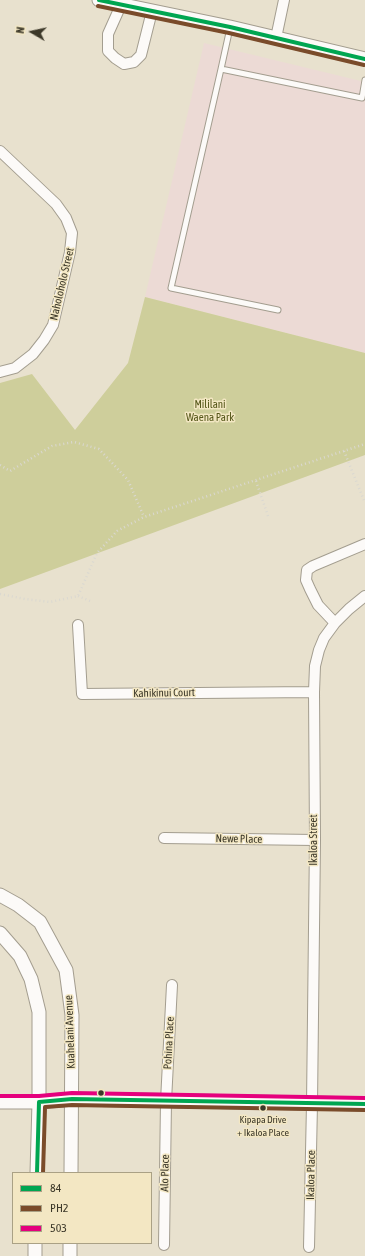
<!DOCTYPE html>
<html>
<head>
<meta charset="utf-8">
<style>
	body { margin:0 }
	#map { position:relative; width:365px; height:1256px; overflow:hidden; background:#e8e1ce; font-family:"Asap Condensed",sans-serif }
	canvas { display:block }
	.legend { position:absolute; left:12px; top:1172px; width:140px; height:72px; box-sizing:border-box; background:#f3e7c3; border:1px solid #aaa185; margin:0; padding:5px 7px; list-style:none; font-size:12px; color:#3c3829 }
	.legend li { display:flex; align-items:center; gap:8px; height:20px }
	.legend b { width:20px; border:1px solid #aaa185 }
	.north { position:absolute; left:12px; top:12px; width:40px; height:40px; -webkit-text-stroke:3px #f3e7c3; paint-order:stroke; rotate:279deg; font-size:11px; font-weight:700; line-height:16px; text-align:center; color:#3c3829 }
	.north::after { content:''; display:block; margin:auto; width:14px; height:18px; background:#3c3829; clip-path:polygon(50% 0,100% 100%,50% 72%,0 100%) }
</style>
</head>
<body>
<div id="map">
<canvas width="365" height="1256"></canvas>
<ul class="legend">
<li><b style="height:5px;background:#00a651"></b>84</li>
<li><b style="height:5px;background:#7a4b2a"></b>PH2</li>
<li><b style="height:5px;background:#e5007d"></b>503</li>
</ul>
<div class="north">N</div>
</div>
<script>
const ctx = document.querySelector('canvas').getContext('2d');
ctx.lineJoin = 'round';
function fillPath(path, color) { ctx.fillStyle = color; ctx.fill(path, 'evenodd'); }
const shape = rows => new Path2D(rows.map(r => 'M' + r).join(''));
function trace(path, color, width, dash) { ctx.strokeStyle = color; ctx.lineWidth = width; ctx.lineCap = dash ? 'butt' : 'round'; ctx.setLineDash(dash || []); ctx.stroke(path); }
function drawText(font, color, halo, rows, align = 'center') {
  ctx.font = font + ' "Asap Condensed",sans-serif'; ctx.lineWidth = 3; ctx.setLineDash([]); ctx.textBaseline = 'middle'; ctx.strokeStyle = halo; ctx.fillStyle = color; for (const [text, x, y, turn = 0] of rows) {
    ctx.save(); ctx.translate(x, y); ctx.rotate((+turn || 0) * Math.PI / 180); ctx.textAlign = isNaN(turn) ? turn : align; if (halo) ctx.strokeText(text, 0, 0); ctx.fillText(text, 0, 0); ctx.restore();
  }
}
const education = shape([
	[204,43,365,82,365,353,145,297]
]);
const green = shape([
	[145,297,365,353,365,455,0,589,0,383,32,374,75,430,128,363]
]);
const path = shape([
	[344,451,365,503],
	[0,465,10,471,52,446,74,442,99,449,128,480,144,517],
	[256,481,268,516],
	[0,594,25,599,50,602,78,596,97,553,117,531,144,517,365,444],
	[78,596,90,601]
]);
const service = shape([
	[230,28,221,69,362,98,365,80],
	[221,69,171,288,278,310]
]);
const minor = shape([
	[121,5,108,34,108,51,115,58,124,64,134,62,141,55,152,11],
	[276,38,284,0],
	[0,151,56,204,66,218,72,233,70,252,53,325,44,340,33,354,15,368,0,372],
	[335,623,318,605,310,589,306,580,307,570,313,566,365,544],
	[78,625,82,694,314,692],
	[164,838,315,840],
	[164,1245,166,1101,172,985],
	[309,1247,312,1104,315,840,314,692,315,666,319,650,324,638,335,623,349,609,365,596]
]);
const tertiary = shape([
	[99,0,230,27,365,59],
	[0,895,18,905,40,922,66,970,72,1015,71,1173],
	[0,933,20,956,31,979,39,1012,39,1102,37,1173],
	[0,1102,39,1102,72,1099,365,1104],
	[35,1256,35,1243],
	[70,1256,70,1243]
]);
const bus1 = shape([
	[99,0,230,27,365,59],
	[37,1173,39,1102,72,1099,365,1104]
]);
const bus2 = shape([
	[98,6,229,33,364,65],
	[43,1173,45,1107,72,1105,365,1110]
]);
const bus3 = shape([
	[0,1096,39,1096,72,1093,365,1098]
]);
const markers = [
	[101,1093,3.5,"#3c3829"],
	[263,1108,3.5,"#3c3829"]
];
const busNames = [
	["Kipapa Drive",263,1120],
	["+ Ikaloa Place",263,1133]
];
const streetNames = [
	["Naholoholo Street",62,284,-77],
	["Kahikinui Court",164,693,-1],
	["Newe Place",239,839,1],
	["Ikaloa Street",314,840,-90],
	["Kuahelani Avenue",70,1032,-92],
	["Pohina Place",169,1043,-87],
	["Alo Place",165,1173,-89],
	["Ikaloa Place",311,1175,-89]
];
const parkNames = [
	["Mililani",210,405],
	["Waena Park",210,418]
];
fillPath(education, '#ecdad5');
fillPath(green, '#cece9b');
trace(service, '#a39d8f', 7);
trace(minor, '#a39d8f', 12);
trace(tertiary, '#a39d8f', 15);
trace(path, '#dad8d1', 2.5, [1, 3]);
trace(service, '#fcfaf8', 5);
trace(minor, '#fcfaf8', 10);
trace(tertiary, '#fcfaf8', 13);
trace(bus1, '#00a651', 4);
trace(bus2, '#7a4b2a', 4);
trace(bus3, '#e5007d', 4);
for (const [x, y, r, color] of markers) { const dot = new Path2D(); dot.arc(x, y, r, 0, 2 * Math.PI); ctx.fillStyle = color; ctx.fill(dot); trace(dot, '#f3e7c3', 1.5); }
drawText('10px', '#3c3829', '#f3e7c3', busNames);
drawText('11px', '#3c3829', '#f3e7c3', streetNames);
drawText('11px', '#545618', '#f3e7c3', parkNames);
</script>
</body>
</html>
